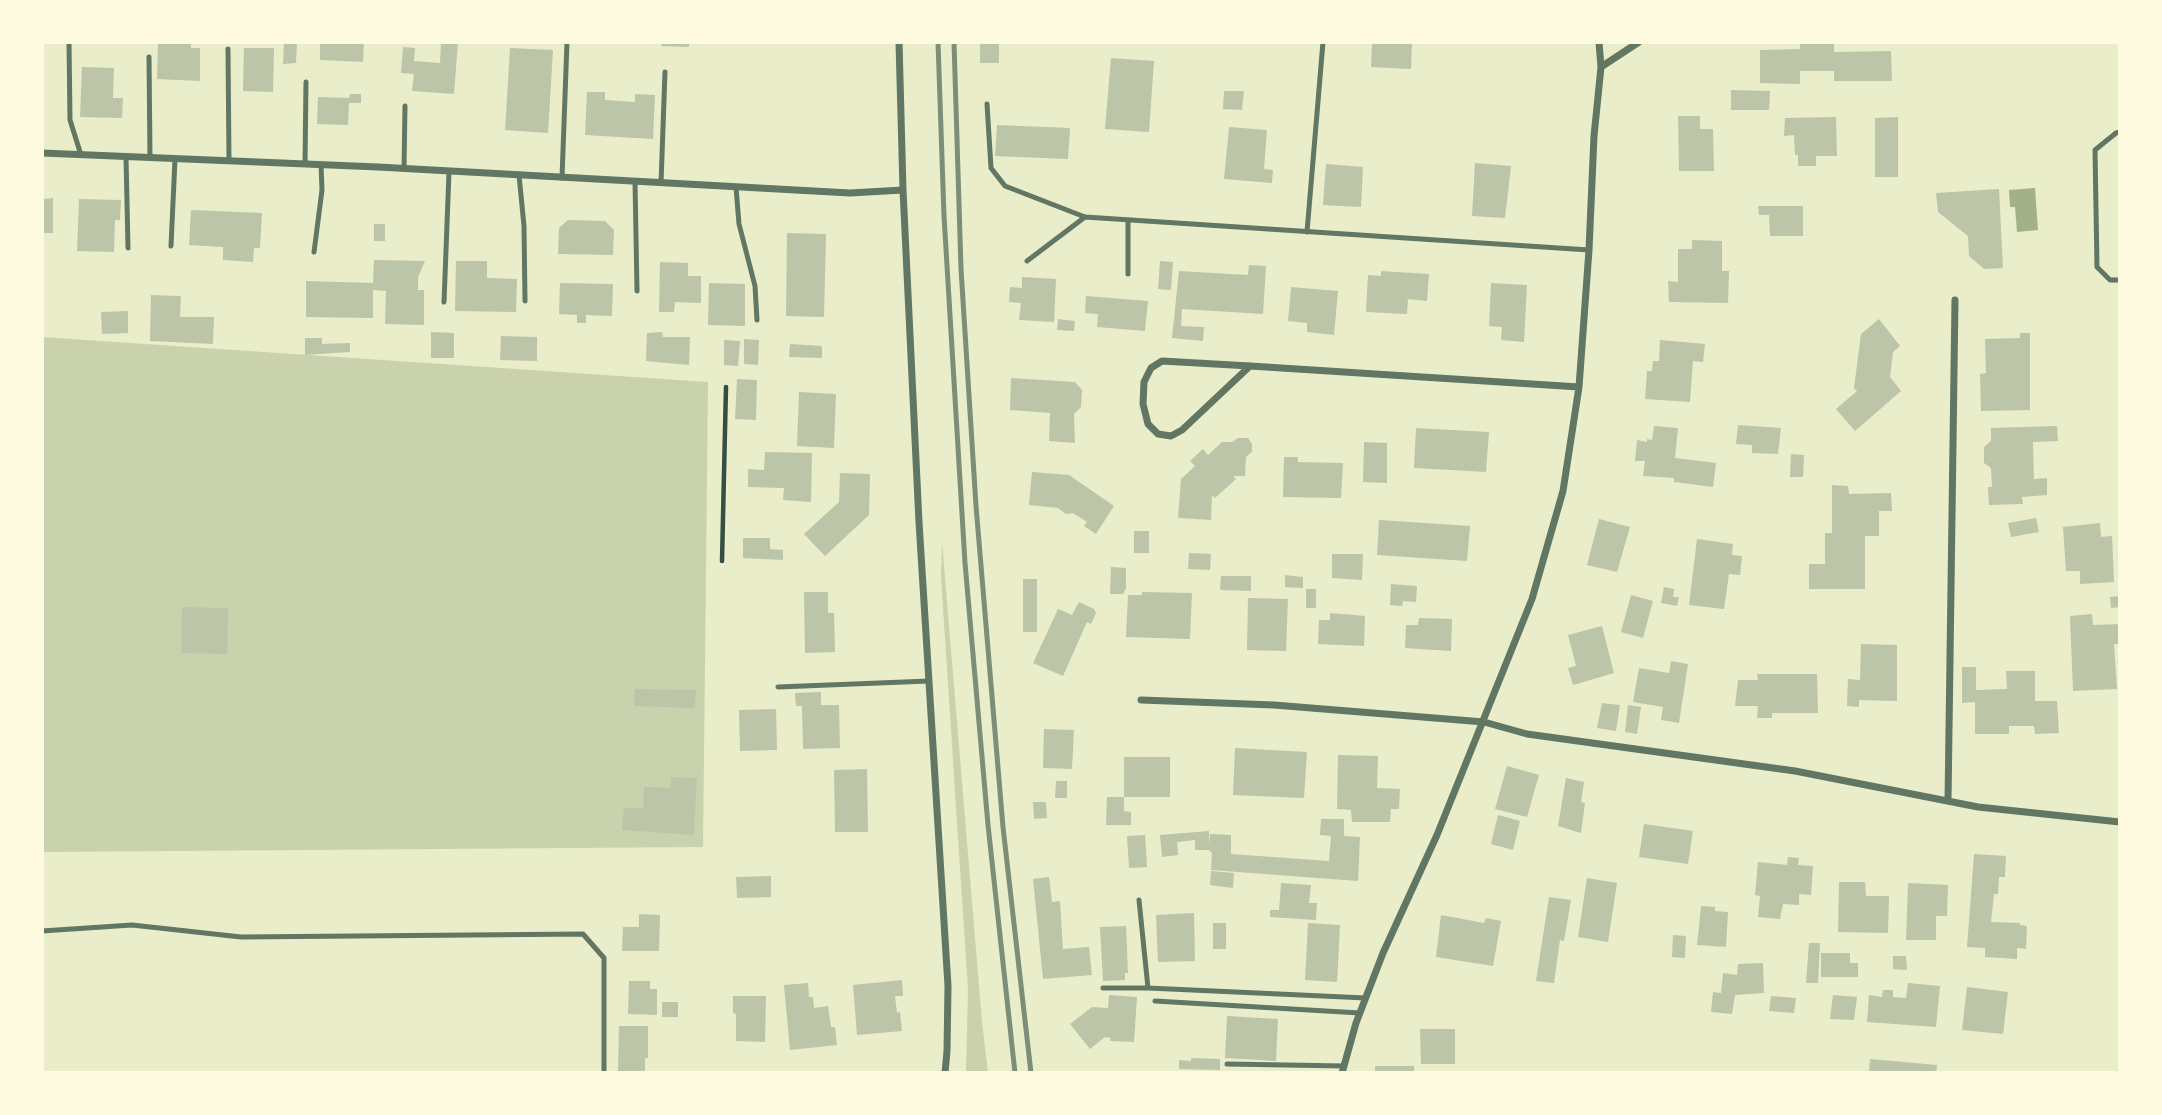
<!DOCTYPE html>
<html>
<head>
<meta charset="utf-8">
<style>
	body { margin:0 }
	#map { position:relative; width:2162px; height:1115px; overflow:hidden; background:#e9edc9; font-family:Literata,serif }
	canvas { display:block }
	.frame { position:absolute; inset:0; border:44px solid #fefae0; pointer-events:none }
</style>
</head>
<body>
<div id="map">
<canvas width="2162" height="1115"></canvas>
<div class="frame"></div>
</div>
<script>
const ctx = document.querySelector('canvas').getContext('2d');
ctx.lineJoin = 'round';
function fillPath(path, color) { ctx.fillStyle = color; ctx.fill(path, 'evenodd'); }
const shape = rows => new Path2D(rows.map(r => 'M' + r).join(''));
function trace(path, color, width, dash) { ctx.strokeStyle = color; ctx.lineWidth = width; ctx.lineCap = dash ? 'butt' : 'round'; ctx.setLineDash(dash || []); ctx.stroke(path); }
const green = shape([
	[42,337,708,382,703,847,42,852],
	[942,542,982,1022,988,1073,966,1073,968,990,941,577]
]);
const water = shape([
	[2035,188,2038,230,2017,232,2015,207,2010,207,2009,190]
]);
const building = shape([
	[158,42,191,42,191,48,200,48,200,81,157,79],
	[284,42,297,42,296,63,283,64],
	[320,42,364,42,363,62,320,60],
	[441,42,458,42,454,94,412,91,414,74,401,73,403,47,415,48,414,61,440,63],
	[662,42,689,42,689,47,661,46],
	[980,42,999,42,999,63,980,63],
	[1372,42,1412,42,1411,69,1371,67],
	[1800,42,1834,42,1834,52,1891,51,1892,81,1834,81,1834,71,1800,71,1800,84,1760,83,1760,50,1800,49],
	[244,48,274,48,273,92,243,91],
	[510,48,553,50,548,133,505,130],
	[1111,58,1154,61,1149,132,1105,129],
	[82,67,114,68,113,98,123,98,122,118,80,117],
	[1731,90,1770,91,1769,110,1731,110],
	[1224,91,1244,91,1242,110,1223,109],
	[587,92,605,92,605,100,635,102,635,94,655,95,653,139,585,135],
	[350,94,361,94,361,103,349,103,348,125,317,124,318,97,349,98],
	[1678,116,1700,116,1700,129,1713,129,1714,171,1679,171],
	[1836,117,1837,156,1816,156,1816,166,1798,166,1798,155,1795,155,1794,135,1784,136,1785,118],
	[1898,117,1898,177,1875,177,1875,118],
	[997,125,1070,128,1068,159,995,156],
	[1229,127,1267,130,1264,169,1273,170,1272,183,1224,179],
	[1475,163,1511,166,1505,218,1472,216],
	[1326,164,1363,167,1361,207,1323,205],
	[1999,189,2003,268,1984,269,1969,256,1968,236,1938,212,1936,193],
	[53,198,53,233,43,233,44,199],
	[79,199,121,200,120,220,115,220,114,252,77,251],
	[1758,206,1803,206,1803,236,1770,236,1769,215,1759,215],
	[191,210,262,213,260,248,254,248,253,262,223,260,223,247,189,245],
	[568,220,605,221,614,230,613,255,558,254,559,228],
	[374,224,385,224,385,241,374,241],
	[787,233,826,234,824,317,786,316],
	[1692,240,1722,241,1722,271,1729,271,1728,303,1669,302,1668,281,1678,282,1678,249,1692,249],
	[374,260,425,261,418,277,418,290,424,290,424,325,385,324,386,291,373,290,373,318,306,317,306,281,373,283],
	[456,261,487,261,487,278,517,279,516,312,455,311],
	[1160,261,1173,262,1171,290,1158,289],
	[660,262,688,263,688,276,701,276,701,303,675,302,674,312,659,312],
	[1249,265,1266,266,1263,314,1182,309,1181,326,1204,327,1203,341,1172,338,1179,271,1248,275],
	[1381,271,1429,274,1427,301,1408,299,1407,314,1366,312,1368,275,1381,276],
	[1022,277,1056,279,1054,322,1019,320,1021,303,1009,302,1010,287,1022,288],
	[560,283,613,284,612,316,586,315,586,323,577,323,577,315,559,314],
	[709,283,745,284,745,326,708,325],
	[1491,283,1527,285,1524,342,1501,340,1502,327,1489,326],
	[1291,287,1338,291,1334,335,1307,332,1307,323,1288,321],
	[151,295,181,296,180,317,214,317,213,344,150,341],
	[1086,296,1148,301,1145,331,1097,327,1098,314,1085,313],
	[128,311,128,333,102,334,101,312],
	[1058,319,1075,321,1074,331,1057,330],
	[1879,319,1900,346,1893,352,1890,377,1901,391,1855,431,1836,409,1857,391,1854,388,1861,334],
	[431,332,454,333,454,358,431,358],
	[662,332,663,337,690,337,689,365,646,361,647,333],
	[2020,333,2030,333,2030,410,1981,411,1980,374,1986,373,1985,339,2020,338],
	[501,336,537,337,537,361,500,360],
	[305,338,322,338,322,344,350,343,350,352,305,355],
	[744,339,759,340,758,365,744,364],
	[724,340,740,341,738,366,724,365],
	[1660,340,1705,344,1703,362,1693,361,1690,402,1645,399,1647,371,1652,371,1653,361,1659,361],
	[790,344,822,346,822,358,789,357],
	[1011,378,1075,382,1082,390,1081,407,1074,414,1075,443,1049,441,1050,413,1010,410],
	[737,379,757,380,756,420,735,419],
	[799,392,836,394,834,448,797,446],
	[1738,425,1781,428,1778,454,1752,453,1752,445,1736,444],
	[1654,426,1678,428,1675,458,1716,463,1713,487,1674,482,1674,478,1643,476,1645,461,1635,461,1637,440,1647,442,1647,439,1652,440],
	[2057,426,2058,441,2033,442,2034,479,2047,478,2047,495,2022,497,2023,504,1989,505,1988,487,1992,487,1991,468,1984,463,1984,447,1991,441,1991,428],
	[1416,428,1489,432,1486,472,1414,468],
	[1238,438,1248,438,1252,444,1252,452,1246,457,1245,476,1233,476,1236,479,1215,498,1212,495,1211,520,1178,518,1181,479,1195,466,1190,461,1203,449,1208,455,1222,442,1232,442],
	[1364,442,1387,443,1387,483,1363,482],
	[765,452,812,453,811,502,783,500,784,488,748,487,748,469,764,470],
	[1791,454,1804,455,1803,477,1790,477],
	[1284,457,1298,457,1298,462,1343,463,1341,498,1283,497],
	[1032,472,1069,475,1114,506,1096,534,1084,526,1087,522,1073,513,1066,514,1058,508,1029,505],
	[840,473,870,474,869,515,825,556,804,534,839,502],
	[1832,485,1848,486,1849,494,1891,493,1892,511,1879,511,1879,536,1865,536,1865,589,1809,589,1809,564,1825,564,1825,533,1832,533],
	[2036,518,2039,532,2011,537,2008,523],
	[1599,519,1630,527,1617,572,1587,565],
	[1379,520,1470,526,1467,561,1377,555],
	[2100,523,2101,537,2112,536,2114,582,2080,584,2080,571,2066,571,2063,527],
	[1134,531,1149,531,1149,553,1134,553],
	[743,538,770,538,770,549,783,550,783,560,743,558],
	[1697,539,1733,544,1732,555,1742,556,1740,575,1729,574,1724,609,1689,605],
	[1189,553,1211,554,1210,570,1188,569],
	[1332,554,1363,554,1362,580,1332,578],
	[1111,567,1126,568,1126,588,1123,594,1110,594],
	[1285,575,1303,577,1303,588,1285,587],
	[1221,576,1251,576,1251,591,1220,590],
	[1023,579,1037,579,1037,632,1023,632],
	[1391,584,1417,586,1416,602,1403,601,1402,606,1390,605],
	[1664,587,1674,589,1673,597,1679,597,1677,606,1661,603],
	[1306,589,1316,589,1316,608,1306,608],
	[804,592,828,592,828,613,834,613,835,652,805,653],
	[1142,592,1192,593,1190,639,1126,637,1128,595,1142,595],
	[1631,595,1653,601,1643,638,1621,632],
	[2120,596,2120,607,2111,608,2110,597],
	[1248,598,1288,599,1286,651,1247,650],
	[1079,602,1094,609,1096,613,1091,624,1087,622,1063,676,1033,663,1058,609,1072,615],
	[182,607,228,608,227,654,181,653],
	[1330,613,1365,616,1364,646,1318,644,1319,620,1330,620],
	[2092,614,2093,625,2120,624,2120,644,2114,644,2117,689,2073,691,2070,616],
	[1419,618,1452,619,1451,651,1405,648,1406,625,1418,625],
	[1602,626,1614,673,1573,685,1568,668,1576,666,1568,635],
	[1861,644,1897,645,1897,701,1859,700,1859,707,1847,706,1848,679,1860,680],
	[1671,661,1688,664,1679,723,1661,720,1663,707,1633,702,1639,668,1669,673],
	[1962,667,1976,667,1976,690,2007,689,2006,671,2035,671,2035,701,2057,701,2059,733,2035,734,2034,726,2009,726,2009,734,1975,734,1975,702,1962,703],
	[1757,674,1817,674,1818,713,1772,713,1772,718,1757,718,1758,706,1735,706,1738,680,1758,680],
	[635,689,696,690,695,708,634,706],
	[821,692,821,705,839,705,840,748,803,749,802,706,796,706,795,693],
	[1602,703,1620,705,1616,731,1597,728],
	[1628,705,1641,707,1637,734,1625,732],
	[776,709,777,750,740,751,739,710],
	[1044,729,1074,730,1072,769,1043,768],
	[1235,748,1307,752,1304,798,1233,795],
	[1338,755,1378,756,1377,788,1400,789,1399,809,1391,809,1390,822,1352,822,1351,810,1337,809],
	[1124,757,1170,757,1170,797,1124,797],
	[1507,766,1539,775,1527,817,1495,809],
	[867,769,868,832,835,832,834,770],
	[671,777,697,778,694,835,622,830,624,808,643,808,644,787,671,788],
	[1566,778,1584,782,1581,802,1585,803,1581,833,1558,826],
	[1056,781,1067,781,1067,798,1055,798],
	[1107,797,1124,797,1124,811,1131,812,1131,825,1106,825],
	[1033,802,1046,802,1047,818,1034,819],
	[1498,815,1520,821,1513,850,1491,844],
	[1321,819,1344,819,1344,836,1360,837,1358,881,1211,870,1212,853,1209,850,1195,850,1195,840,1177,842,1178,855,1162,857,1160,835,1209,831,1209,845,1210,834,1231,835,1231,854,1329,861,1331,836,1320,835],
	[1644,824,1693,831,1688,864,1639,857],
	[1145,835,1147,867,1129,868,1127,836],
	[1974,854,2006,856,2005,877,1999,877,1998,894,1994,894,1991,922,2020,923,2020,925,2027,926,2026,949,2017,948,2017,959,1985,957,1985,948,1967,947],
	[1788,857,1799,858,1798,865,1813,866,1811,895,1799,894,1799,905,1783,904,1780,919,1758,917,1760,896,1755,895,1758,862,1787,865],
	[1211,871,1234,873,1233,888,1210,885],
	[771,876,771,897,737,898,736,877],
	[1049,877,1052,902,1060,901,1063,949,1089,947,1092,975,1043,979,1033,879],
	[1587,878,1617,883,1608,942,1578,937],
	[1839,882,1865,882,1866,896,1889,896,1888,933,1838,932],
	[1281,883,1311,885,1309,903,1317,903,1316,920,1270,917,1270,910,1279,910],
	[1908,883,1948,885,1947,916,1936,916,1936,940,1906,940],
	[1549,897,1571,900,1564,941,1560,940,1554,983,1536,981],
	[1701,906,1715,907,1715,911,1728,912,1726,947,1697,945],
	[1194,913,1195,961,1158,962,1156,915],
	[639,914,660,915,659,951,622,951,623,927,639,927],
	[1441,915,1484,923,1486,918,1501,921,1493,966,1436,957],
	[1213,923,1226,923,1226,949,1213,949],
	[1308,923,1340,925,1337,982,1305,980],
	[1126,926,1128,973,1125,973,1125,980,1103,981,1100,927],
	[1673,935,1686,936,1685,958,1672,957],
	[1809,943,1820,943,1818,983,1806,983],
	[1821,953,1850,953,1850,963,1858,963,1858,977,1821,977],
	[1893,956,1906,956,1907,970,1893,969],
	[1763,963,1764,993,1735,995,1732,1014,1711,1012,1713,992,1721,993,1723,973,1737,975,1738,964],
	[902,980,903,996,895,996,897,1013,900,1012,902,1031,857,1035,853,985],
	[629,981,650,981,650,989,657,989,657,1015,628,1014],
	[808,983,809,997,813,997,814,1008,828,1006,831,1027,835,1027,837,1045,790,1050,784,985],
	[1908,983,1940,986,1936,1027,1867,1022,1869,995,1882,997,1883,990,1893,990,1893,997,1906,998],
	[1967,987,2008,992,2003,1034,1962,1030],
	[1109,995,1137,997,1134,1042,1110,1041,1111,1038,1105,1037,1090,1049,1070,1024,1092,1007,1108,1008],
	[1833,995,1857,997,1854,1020,1830,1019],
	[733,996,766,996,765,1042,736,1041,736,1014,733,1013],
	[1771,996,1796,998,1794,1013,1769,1011],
	[662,1002,678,1002,678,1017,662,1017],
	[1227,1016,1278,1019,1276,1061,1225,1058],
	[619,1026,648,1026,648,1058,645,1058,645,1071,618,1071],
	[1420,1029,1455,1029,1455,1064,1421,1064],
	[1191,1058,1220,1059,1220,1070,1179,1069,1179,1060,1191,1061],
	[1870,1059,1937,1065,1936,1073,1869,1073],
	[1375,1066,1414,1066,1414,1073,1375,1073]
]);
const path = shape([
	[722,561,726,387]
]);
const service = shape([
	[69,42,70,120,81,155],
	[228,49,229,161],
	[149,57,150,158],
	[987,104,991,168,1005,186,1085,217,1589,250],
	[2120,132,2116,133,2095,150,2097,267,2110,280,2120,280],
	[126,157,128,248],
	[305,164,306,82],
	[404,169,405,106],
	[519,175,524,226,525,301],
	[562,178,567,42],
	[635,181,637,291],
	[661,183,665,72],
	[736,187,739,224,755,286,757,320],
	[1307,232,1323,42],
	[171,246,175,159],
	[314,252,322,190,321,165],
	[1027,261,1085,217],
	[1128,274,1128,220],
	[444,302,449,172],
	[778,687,929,681],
	[1139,900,1148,988],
	[42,931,132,925,241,937,583,934,604,958,604,1073],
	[1103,988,1148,988,1366,998],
	[1155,1001,1360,1013],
	[1227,1064,1344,1066]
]);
const minor = shape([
	[899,42,903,190,919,522,948,986,947,1051,945,1073],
	[1601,67,1639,42],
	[42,153,378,167,850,193,903,190],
	[1250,366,1182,430,1171,436,1158,434,1148,424,1143,404,1144,382,1151,368,1162,361,1250,366,1579,387],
	[1141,700,1274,705,1484,722,1527,734,1795,771,1978,807,2120,822],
	[1948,801,1955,300],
	[1342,1073,1356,1023,1383,953,1437,835,1532,599,1563,491,1579,387,1589,250,1594,136,1601,67,1599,42]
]);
const rail = shape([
	[938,42,944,216,965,563,988,825,1015,1073],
	[954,42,961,269,976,506,1003,827,1031,1073]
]);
fillPath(green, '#cad2ad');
fillPath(water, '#a3b18a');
fillPath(building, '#bcc5a7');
trace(path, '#344e41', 4.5);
trace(service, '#617663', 5);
trace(minor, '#617663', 7);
trace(rail, '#7c8e77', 5);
</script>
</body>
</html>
